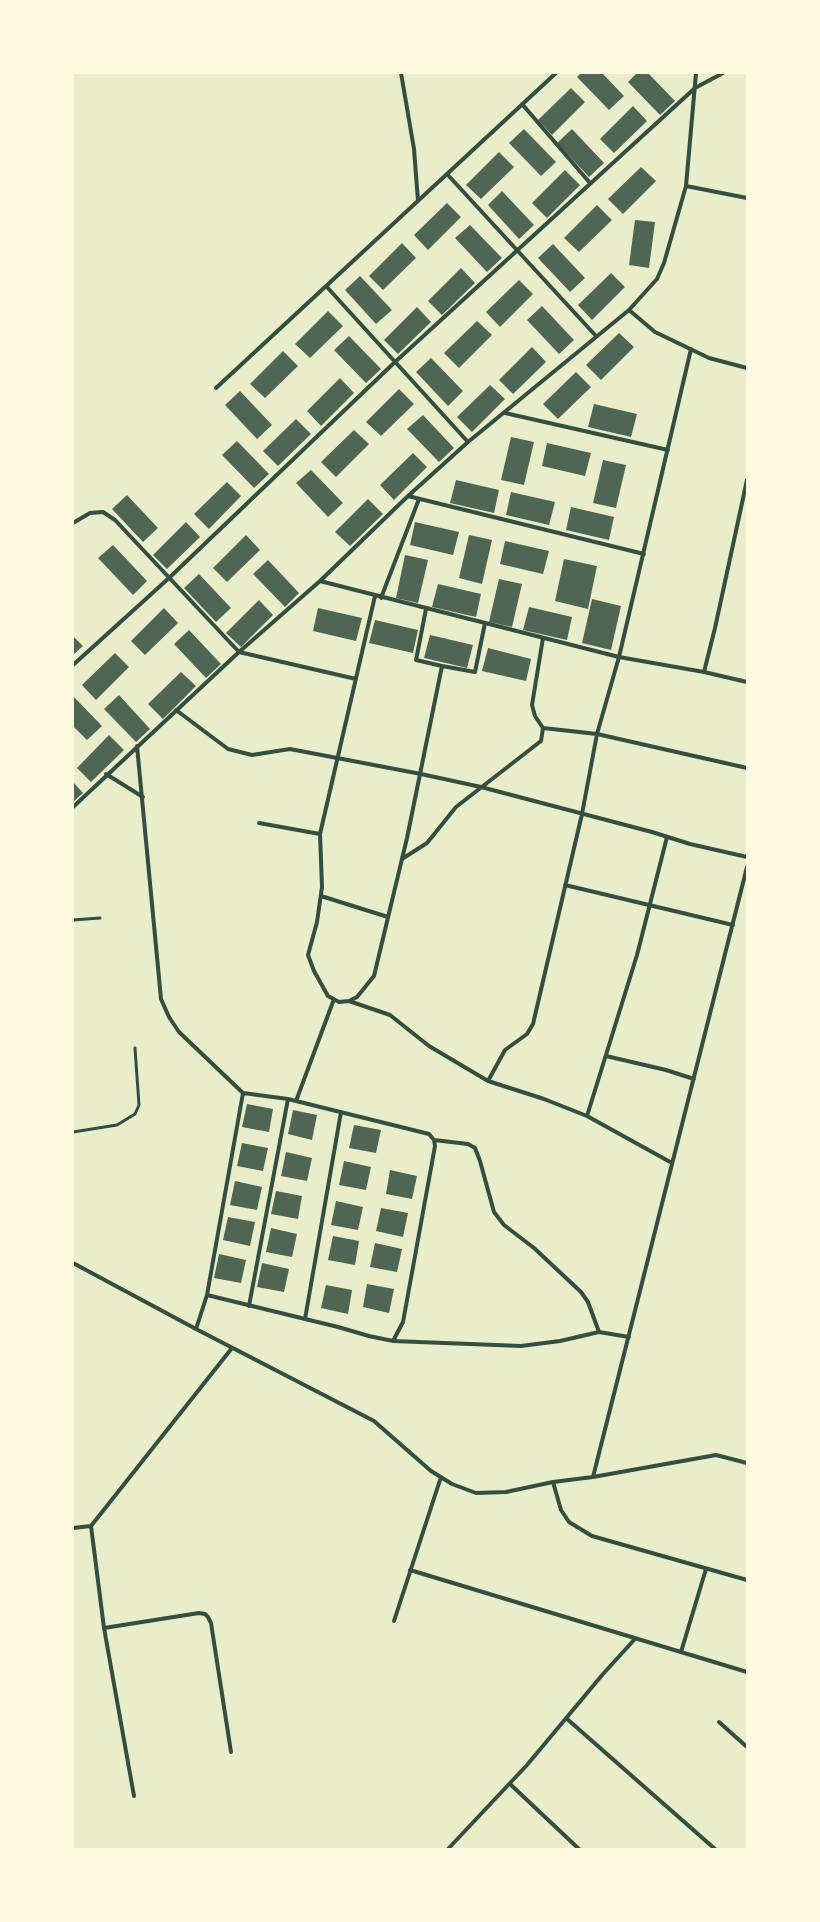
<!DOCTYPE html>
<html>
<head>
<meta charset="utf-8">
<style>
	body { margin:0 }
	#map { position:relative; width:820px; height:1922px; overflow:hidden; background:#e9edc9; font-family:"DM Sans",sans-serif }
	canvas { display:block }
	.frame { position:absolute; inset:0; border:74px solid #fefae0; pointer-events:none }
</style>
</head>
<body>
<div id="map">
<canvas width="820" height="1922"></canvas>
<div class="frame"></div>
</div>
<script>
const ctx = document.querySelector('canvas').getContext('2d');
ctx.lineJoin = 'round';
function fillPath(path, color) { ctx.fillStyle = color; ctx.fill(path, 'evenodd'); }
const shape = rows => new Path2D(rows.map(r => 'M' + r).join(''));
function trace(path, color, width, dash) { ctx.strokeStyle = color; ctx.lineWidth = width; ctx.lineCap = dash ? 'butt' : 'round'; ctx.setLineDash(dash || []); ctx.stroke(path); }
const building = shape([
	[581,73,602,73,624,96,609,110,577,77],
	[637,73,648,73,675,101,660,115,628,82],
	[571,88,585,102,552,135,538,120],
	[633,106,647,121,614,153,600,139],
	[524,129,556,162,541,176,509,143],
	[572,129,604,163,589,177,557,143],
	[499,152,514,167,481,199,466,185],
	[641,167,656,181,623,214,608,199],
	[565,170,580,185,547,218,532,203],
	[502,191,534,225,519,239,488,205],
	[447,203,461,217,428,250,414,235],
	[597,205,612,220,579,252,564,238],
	[635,220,655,222,649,268,629,265],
	[470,225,502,258,487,272,455,238],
	[402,243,416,258,383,290,369,276],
	[553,244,585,278,570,292,538,258],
	[461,268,475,283,442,315,428,301],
	[611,273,625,287,592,320,578,305],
	[360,276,392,310,376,324,345,290],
	[519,280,533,294,500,327,486,312],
	[542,306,574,340,559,354,527,320],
	[417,307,431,322,398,354,384,340],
	[328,311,343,326,310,358,295,344],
	[477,321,492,335,459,368,444,353],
	[619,333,634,347,601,380,586,365],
	[349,336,381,369,366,383,334,350],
	[532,347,546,362,513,394,499,380],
	[283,351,298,366,265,398,250,384],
	[431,358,463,391,448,406,416,372],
	[576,372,591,387,558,419,543,404],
	[340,378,354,393,321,426,307,411],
	[490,385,505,399,472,432,457,417],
	[399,389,414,404,381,436,366,422],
	[240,391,272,425,257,439,225,405],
	[594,404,637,414,631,437,588,427],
	[423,415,454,448,439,462,407,429],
	[296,419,311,434,278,466,263,451],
	[354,430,369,444,336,477,321,462],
	[511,437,534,442,524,485,501,480],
	[237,441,269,474,254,488,222,455],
	[547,443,591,453,585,476,542,466],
	[413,453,427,467,394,500,380,485],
	[603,460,626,465,616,508,593,503],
	[311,470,343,503,328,517,296,483],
	[456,480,499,490,494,513,450,503],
	[227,482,241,496,209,529,194,514],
	[511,492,555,502,549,525,506,515],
	[127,495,158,528,143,542,112,509],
	[368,499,383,514,350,546,335,532],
	[571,507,614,517,609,540,566,530],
	[186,522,200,537,167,569,153,555],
	[415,522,459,532,453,555,410,545],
	[246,535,260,550,227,582,213,568],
	[469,535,492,540,482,584,459,578],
	[505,541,549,551,543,574,500,564],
	[113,545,147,581,133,595,98,558],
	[405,555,428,560,418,603,396,598],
	[564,559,597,566,588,609,555,601],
	[268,560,299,593,285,607,253,574],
	[199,574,231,608,216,622,184,588],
	[499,579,522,584,512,627,489,622],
	[438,584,481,594,476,617,432,607],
	[592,599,621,606,611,650,582,643],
	[259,600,273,615,241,647,226,633],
	[529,607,572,617,567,640,523,630],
	[164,608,178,623,145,655,131,641],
	[318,608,362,618,356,641,313,631],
	[375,620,418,630,413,653,369,643],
	[189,630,221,664,206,678,174,644],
	[430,635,473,645,467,668,424,658],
	[73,636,83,646,73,655],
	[488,648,531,659,526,681,482,671],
	[115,653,129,667,96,700,82,685],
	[181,672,196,686,163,719,148,704],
	[119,695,150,729,136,742,104,709],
	[73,696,102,726,87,740,73,726],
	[109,735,124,750,91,782,77,768],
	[73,782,83,793,73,802],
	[247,1104,273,1109,269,1132,242,1127],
	[293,1110,317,1115,312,1140,288,1134],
	[354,1125,381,1130,376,1153,349,1148],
	[242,1143,268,1148,263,1171,237,1166],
	[286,1152,312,1158,307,1181,281,1176],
	[344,1161,371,1167,366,1190,339,1185],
	[390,1170,417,1176,412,1199,386,1194],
	[235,1181,262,1187,257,1210,230,1205],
	[276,1191,302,1196,298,1219,271,1214],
	[336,1201,363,1207,358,1230,331,1225],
	[381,1208,408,1213,403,1237,376,1231],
	[228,1217,255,1222,250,1246,223,1240],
	[271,1228,297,1234,292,1257,266,1252],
	[333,1236,359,1241,355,1265,328,1260],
	[375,1243,402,1249,397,1272,370,1267],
	[219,1254,246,1260,241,1283,214,1278],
	[262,1263,289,1269,284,1292,257,1287],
	[367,1284,394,1289,389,1313,363,1307],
	[326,1285,352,1290,348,1314,321,1308]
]);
const service = shape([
	[73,920,100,918],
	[73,1132,117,1125,135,1114,139,1105,135,1048]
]);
const minor = shape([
	[401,73,414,149,418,201],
	[522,104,590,183],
	[447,174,596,336],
	[686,186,747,198],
	[326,286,468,442],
	[629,310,655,332,709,358,747,368],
	[216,388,556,73],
	[505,413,668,450],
	[408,496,644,554],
	[73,523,90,513,103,512,115,520,239,652,356,679],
	[320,581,619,657,704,672,747,682],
	[375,596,320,834,322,887,317,922,308,955,314,971,328,996,339,1002,349,1001,357,997,374,976,407,838,442,666,475,672,485,623],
	[381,598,419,499],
	[426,609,416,660,442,666],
	[73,665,169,578,395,362,695,88,723,73],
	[704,672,715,628,747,480],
	[176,710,228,749,252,755,290,749,421,774,481,787,652,832,690,844,747,857],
	[543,728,597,734,747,768],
	[137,746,161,999,169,1017,179,1032,243,1093,288,1099,429,1134,434,1140,435,1146,403,1322,393,1341,369,1336,338,1327,207,1295],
	[106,774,143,797],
	[73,807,239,652,320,581,408,496,468,442,629,310,657,279,664,263,686,186,696,73],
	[259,823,320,834],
	[402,859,427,843,456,807,541,741,543,728,535,716,532,705,543,638],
	[565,885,733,925],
	[321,896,388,917],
	[349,1001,390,1015,429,1046,488,1081,544,1099,587,1116,672,1163],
	[606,1056,666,1070,694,1079],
	[488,1081,505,1050,527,1034,533,1024,582,814,597,734,619,657,691,349],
	[296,1101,334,999],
	[587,1116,637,955,667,837],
	[434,1140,468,1144,475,1148,480,1161,494,1212,504,1225,534,1248,581,1292,588,1302,599,1332],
	[73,1263,196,1329,374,1421,431,1471,452,1484,476,1493,506,1492,553,1482,593,1477,716,1455,747,1463],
	[249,1306,288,1099],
	[305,1319,341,1112],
	[196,1329,207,1295,243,1093],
	[393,1341,521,1346,560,1341,599,1332,629,1337],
	[593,1477,747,867],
	[553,1482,561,1510,569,1522,592,1536,747,1580],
	[73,1528,91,1526],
	[410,1570,747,1672],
	[394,1621,441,1477],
	[104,1628,199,1613,205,1614,208,1617,211,1623,231,1752],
	[681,1652,706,1569],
	[566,1718,715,1849],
	[719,1722,747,1747],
	[510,1784,579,1849],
	[134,1796,104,1628,91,1526,232,1348],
	[448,1849,527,1765,603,1674,634,1640]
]);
fillPath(building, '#4f6655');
trace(service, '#344e41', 3);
trace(minor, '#344e41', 4);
</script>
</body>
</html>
